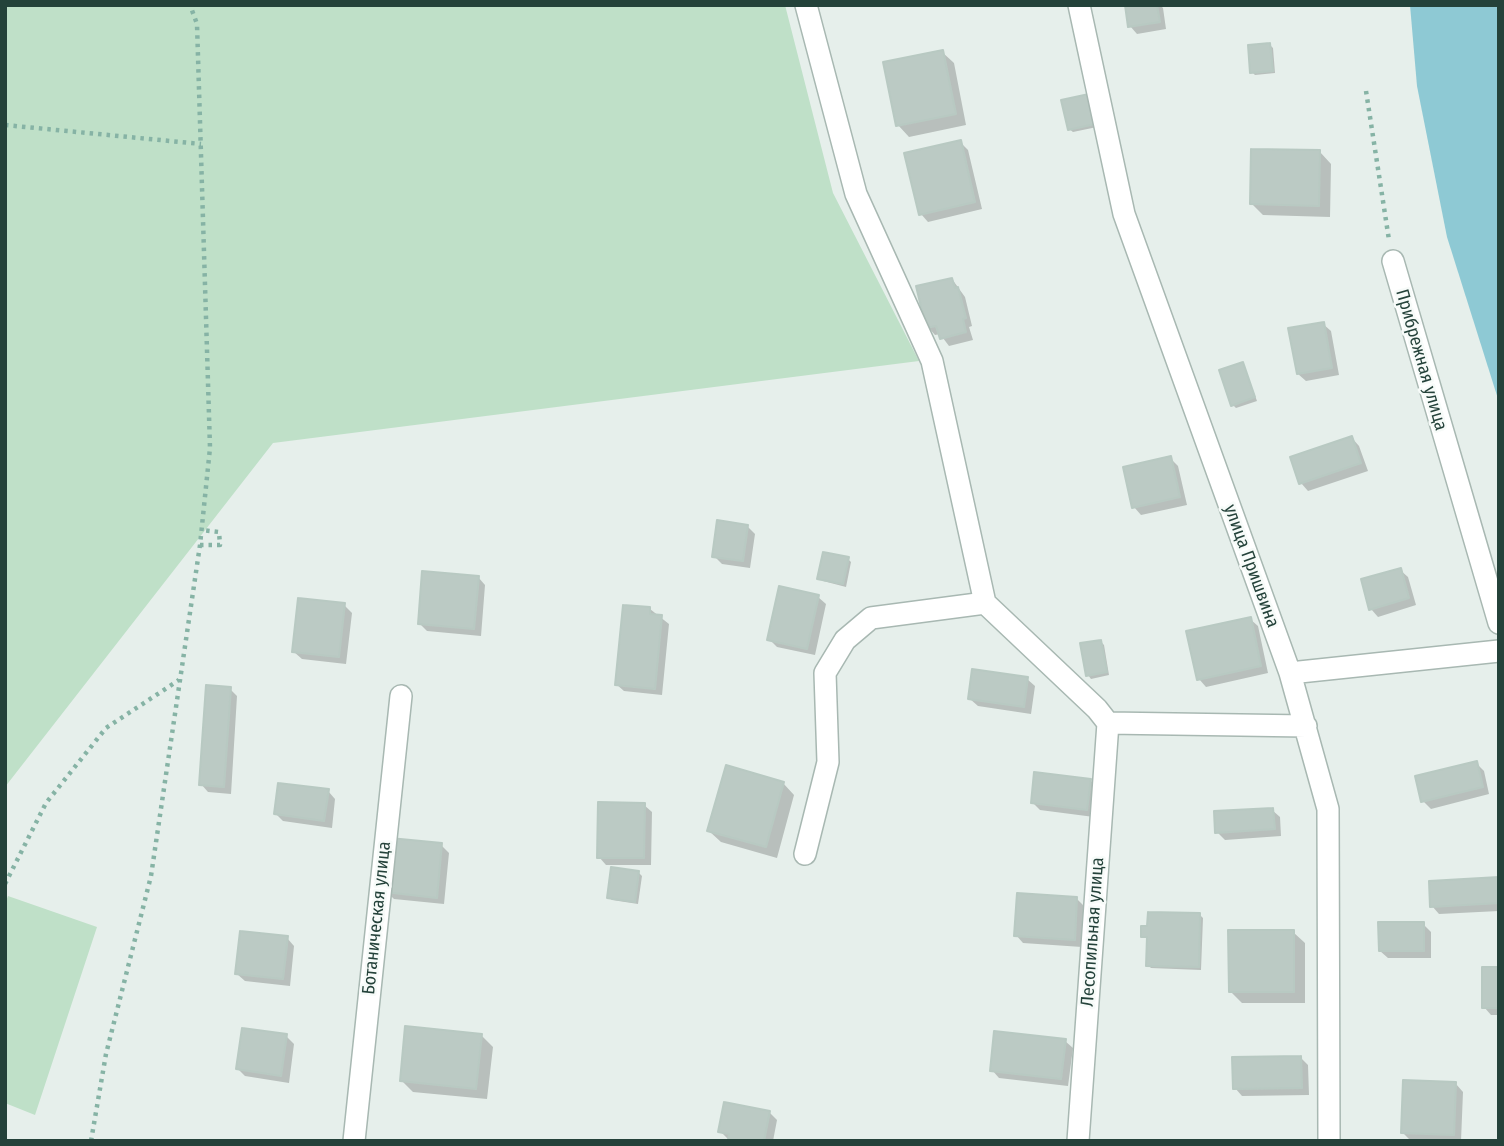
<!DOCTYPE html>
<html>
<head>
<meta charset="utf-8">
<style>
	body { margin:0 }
	#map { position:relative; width:1504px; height:1146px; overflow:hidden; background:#e6efeb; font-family:"Fira Sans Condensed",sans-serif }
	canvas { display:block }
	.frame { position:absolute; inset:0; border:7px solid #24423a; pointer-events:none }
</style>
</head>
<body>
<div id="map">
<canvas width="1504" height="1146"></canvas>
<div class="frame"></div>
</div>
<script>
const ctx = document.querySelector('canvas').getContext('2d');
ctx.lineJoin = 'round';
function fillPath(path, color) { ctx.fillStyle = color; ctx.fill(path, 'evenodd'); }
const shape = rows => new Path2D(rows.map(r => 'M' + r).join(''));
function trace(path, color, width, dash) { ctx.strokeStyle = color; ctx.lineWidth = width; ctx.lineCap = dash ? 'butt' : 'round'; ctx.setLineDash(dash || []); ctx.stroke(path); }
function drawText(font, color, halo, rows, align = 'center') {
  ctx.font = font + ' "Fira Sans Condensed",sans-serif'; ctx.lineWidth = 5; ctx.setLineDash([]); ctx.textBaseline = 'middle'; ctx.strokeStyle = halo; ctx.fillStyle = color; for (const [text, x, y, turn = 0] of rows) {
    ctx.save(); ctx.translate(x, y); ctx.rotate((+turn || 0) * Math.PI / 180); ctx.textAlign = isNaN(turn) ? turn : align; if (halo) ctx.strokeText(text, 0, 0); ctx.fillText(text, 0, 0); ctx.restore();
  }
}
const green = shape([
	[5,5,785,5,833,193,919,361,273,443,5,787],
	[8,896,97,927,35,1115,5,1103,5,904]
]);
const water = shape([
	[1410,5,1499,5,1499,402,1447,237,1417,86]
]);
const shadow = shape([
	[1126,5,1160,5,1163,8,1166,29,1137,34,1130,26],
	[1270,45,1273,48,1275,73,1255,75,1252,72],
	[942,52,954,63,966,125,909,137,898,125],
	[1088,96,1097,127,1073,132,1069,129],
	[960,142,968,150,982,209,928,222,921,214],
	[1320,152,1331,164,1330,217,1263,215,1251,203],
	[952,279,965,297,972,326,969,327,973,340,949,346,940,334,935,335,928,327],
	[1323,324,1331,331,1339,375,1306,381,1298,374],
	[1242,364,1245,368,1257,401,1236,408,1233,405],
	[1352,438,1359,446,1368,471,1308,491,1301,483],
	[1170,458,1178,466,1187,505,1141,515,1134,507],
	[747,526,755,534,750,568,722,564,714,556],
	[848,559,851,562,846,587,823,581,819,578],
	[1400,570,1408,577,1416,605,1378,617,1371,609],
	[478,577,485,585,481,636,427,631,419,623],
	[818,597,826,604,815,655,777,647,769,639],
	[344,605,352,613,346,664,302,659,294,652],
	[650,609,669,624,662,695,624,691,616,684],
	[1250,619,1258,626,1268,673,1206,687,1199,679],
	[1100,641,1104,645,1109,675,1091,679,1088,675],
	[1027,679,1035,686,1031,714,978,706,970,699],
	[230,689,237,696,231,794,208,792,201,784],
	[1476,763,1484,771,1489,794,1431,809,1423,801],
	[1090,780,1098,788,1094,817,1040,810,1032,802],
	[783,783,794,795,777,858,721,842,709,831],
	[328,791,335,799,332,828,283,821,276,814],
	[644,805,652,812,651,865,606,865,599,857],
	[1272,810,1280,817,1281,836,1225,840,1217,832],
	[441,845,449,853,444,904,394,899,387,892],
	[639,873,642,876,638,904,612,900,608,897],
	[1499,879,1499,911,1439,914,1432,906],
	[1077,899,1084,906,1082,947,1023,943,1016,935],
	[1200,915,1203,918,1201,970,1151,968,1148,965,1149,940,1143,936],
	[1423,924,1431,932,1431,958,1388,958,1380,951],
	[1293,932,1305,943,1305,1003,1242,1003,1231,992],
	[287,938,294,946,290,986,245,981,237,974],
	[1499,969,1499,1015,1491,1015,1484,1007],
	[481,1035,493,1047,487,1099,413,1092,401,1080],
	[286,1036,294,1044,289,1083,245,1076,238,1069],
	[1065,1041,1073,1048,1068,1086,999,1078,992,1070],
	[1301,1058,1308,1065,1309,1095,1242,1096,1235,1088],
	[1456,1084,1463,1092,1461,1141,1410,1140,1402,1132],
	[769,1112,777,1120,773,1141,730,1141,720,1131]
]);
const building = shape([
	[1125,5,1157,5,1160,22,1128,27,1125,5],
	[1270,43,1273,71,1250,73,1248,45,1270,43],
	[943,50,956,114,896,126,883,62,943,50],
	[1089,94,1095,124,1068,130,1061,100,1089,94],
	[961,140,975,202,919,215,904,153,961,140],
	[1251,149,1320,150,1319,206,1250,204,1251,149],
	[952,278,955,288,958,287,966,318,963,319,966,332,940,339,936,326,926,328,916,286,952,278],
	[1324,322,1332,368,1297,374,1288,328,1324,322],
	[1243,362,1255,397,1231,406,1219,370,1243,362],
	[1352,436,1361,463,1299,484,1290,457,1352,436],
	[1171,456,1180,497,1132,508,1123,467,1171,456],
	[717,520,748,525,743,561,712,557,717,520],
	[823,552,849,557,843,584,817,579,823,552],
	[1401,568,1409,598,1369,610,1361,579,1401,568],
	[422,571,479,576,474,629,418,624,422,571],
	[779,586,819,595,807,649,767,640,779,586],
	[298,598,345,603,339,657,292,652,298,598],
	[623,605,650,607,650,614,662,615,655,689,615,685,623,605],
	[1251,617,1261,666,1197,680,1186,631,1251,617],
	[1101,640,1107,672,1086,676,1080,643,1101,640],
	[972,669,1028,677,1024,707,968,699,972,669],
	[206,685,231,687,224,787,199,785,206,685],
	[1477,761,1483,787,1421,802,1415,776,1477,761],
	[726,765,784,782,766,847,707,831,726,765],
	[1034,772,1091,779,1087,810,1031,803,1034,772],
	[278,783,329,789,324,821,274,814,278,783],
	[598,802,645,803,644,858,597,858,598,802],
	[1273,808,1275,829,1215,833,1214,811,1273,808],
	[390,838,442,843,437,898,385,892,390,838],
	[611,867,639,871,635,902,607,898,611,867],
	[1499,877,1499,903,1430,907,1429,881,1499,877],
	[1017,893,1077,897,1075,940,1014,936,1017,893],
	[1148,912,1200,913,1199,967,1146,966,1147,937,1141,937,1141,926,1147,926,1148,912],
	[1378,922,1424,922,1424,951,1379,951,1378,922],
	[1228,930,1294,930,1294,992,1229,992,1228,930],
	[240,931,288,936,283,979,235,974,240,931],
	[1482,967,1499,967,1499,1008,1482,1008,1482,967],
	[405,1026,482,1034,476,1089,400,1081,405,1026],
	[242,1028,287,1034,281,1076,236,1069,242,1028],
	[994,1031,1066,1039,1061,1079,990,1071,994,1031],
	[1301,1056,1302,1088,1233,1089,1232,1057,1301,1056],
	[1403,1080,1456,1082,1454,1135,1401,1133,1403,1080],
	[724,1102,770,1111,764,1141,728,1141,729,1134,718,1132,724,1102]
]);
const path = shape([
	[1366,91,1389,240],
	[5,125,201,144],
	[200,545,220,545,219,532,202,530],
	[5,884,46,803,106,728,179,680],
	[91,1141,106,1054,151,876,200,545,210,448,197,24,190,5]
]);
const minor = shape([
	[806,5,856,194,932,361,985,603,1097,709,1108,723,1306,726],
	[1079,5,1124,214,1290,673,1328,809,1329,1141],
	[1393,261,1499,623],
	[1290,673,1499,651],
	[805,854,828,762,825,673,845,640,871,618,985,603],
	[354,1141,401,696],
	[1078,1141,1108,723]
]);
const streetNames = [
	["Прибрежная улица",1421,360,74],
	["улица Пришвина",1251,566,70],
	["Ботаническая улица",377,918,-84],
	["Лесопильная улица",1093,932,-86]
];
fillPath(green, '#bfe0c8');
fillPath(water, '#8ec9d4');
fillPath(shadow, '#0003');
fillPath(building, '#bbcac4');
trace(building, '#b8c9c2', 2);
trace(minor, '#a8b8b2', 24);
trace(path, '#86b3a5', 4.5, [3.5, 5]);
trace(minor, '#fff', 21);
drawText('18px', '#24423a', '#f7fbf9', streetNames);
</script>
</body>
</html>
